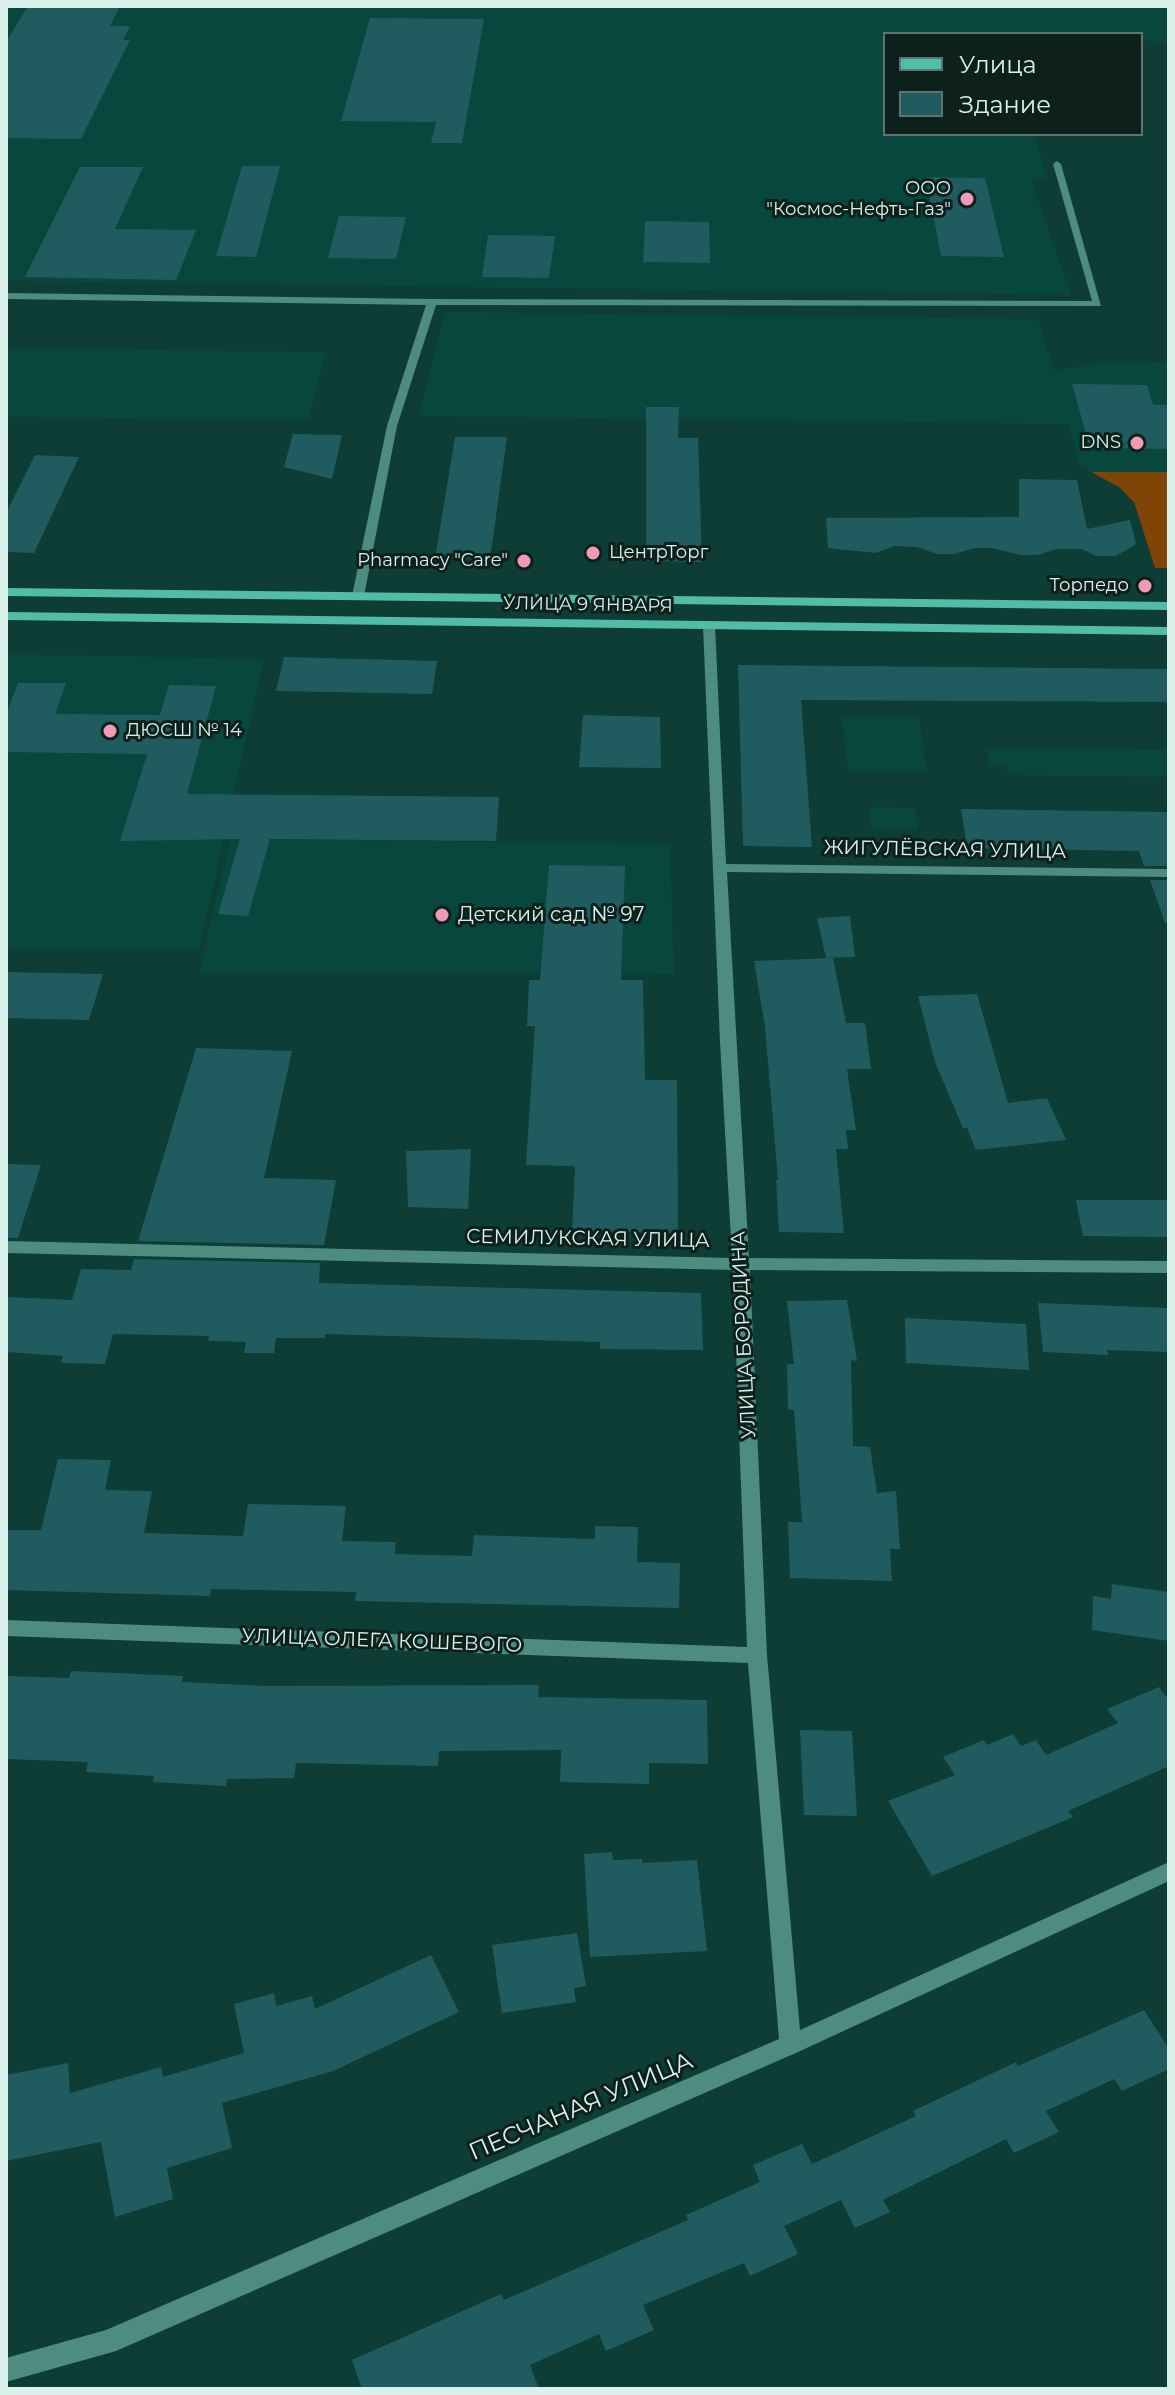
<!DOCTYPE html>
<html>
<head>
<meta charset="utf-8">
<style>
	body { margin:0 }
	#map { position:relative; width:1175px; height:2395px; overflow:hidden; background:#0d3d34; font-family:Montserrat,sans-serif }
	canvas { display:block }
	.frame { position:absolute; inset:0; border:8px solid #daf1eb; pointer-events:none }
	.legend { position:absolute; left:883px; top:32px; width:260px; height:104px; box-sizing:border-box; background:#0d201c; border:2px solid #5f746f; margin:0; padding:10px 14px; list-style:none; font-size:24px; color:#daf1eb }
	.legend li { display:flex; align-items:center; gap:16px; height:40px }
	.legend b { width:40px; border:2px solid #5f746f }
</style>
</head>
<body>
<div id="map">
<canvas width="1175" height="2395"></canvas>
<div class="frame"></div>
<ul class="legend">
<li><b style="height:10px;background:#51bda8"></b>Улица</li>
<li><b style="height:22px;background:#205c5f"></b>Здание</li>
</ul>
</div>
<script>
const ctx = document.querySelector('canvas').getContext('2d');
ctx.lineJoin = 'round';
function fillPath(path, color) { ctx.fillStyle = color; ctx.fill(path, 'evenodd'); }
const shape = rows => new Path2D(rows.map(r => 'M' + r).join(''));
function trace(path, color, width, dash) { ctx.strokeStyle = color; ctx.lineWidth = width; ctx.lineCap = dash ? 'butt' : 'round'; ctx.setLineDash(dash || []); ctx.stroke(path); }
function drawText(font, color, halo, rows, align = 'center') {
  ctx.font = font + ' Montserrat,sans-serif'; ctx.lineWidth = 6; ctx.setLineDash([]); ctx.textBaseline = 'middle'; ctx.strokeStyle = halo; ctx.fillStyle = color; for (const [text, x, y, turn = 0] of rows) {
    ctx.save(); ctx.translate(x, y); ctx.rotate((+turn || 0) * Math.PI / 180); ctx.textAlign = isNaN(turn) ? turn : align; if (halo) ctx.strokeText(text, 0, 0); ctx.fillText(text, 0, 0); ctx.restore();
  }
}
const built = shape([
	[6,6,1168,6,1169,42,1141,41,1141,34,885,34,885,134,1034,134,1047,179,1031,180,1071,295,6,281],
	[445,312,1038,319,1054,371,1109,361,1169,362,1169,472,1091,472,1080,465,1068,424,419,416],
	[6,348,326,352,309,420,6,417],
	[6,654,264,659,199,950,6,949],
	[842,717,919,717,927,772,848,771],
	[986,748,1169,750,1169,777,1008,775,1005,765,989,765],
	[870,807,916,808,918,830,871,829],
	[230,839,670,844,674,974,199,973]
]);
const green = shape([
	[1091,472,1169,472,1169,568,1155,568,1134,502,1119,487]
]);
const building = shape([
	[28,6,120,6,110,26,130,26,123,40,130,40,81,139,6,138,6,42],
	[370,18,484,19,462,143,431,143,436,122,341,121],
	[242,166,280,166,256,257,216,256],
	[80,167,143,167,115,229,196,230,176,280,25,277],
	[926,177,985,178,1004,257,941,256],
	[339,216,406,217,396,259,328,258],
	[645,221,709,222,710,263,643,262],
	[488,235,555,236,549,278,482,277],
	[1072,384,1147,385,1153,405,1169,405,1169,449,1090,448],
	[646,407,679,407,678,438,698,438,702,562,646,561],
	[293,434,342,435,332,479,284,467],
	[455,437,507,437,490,559,435,558],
	[35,455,79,457,34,553,6,552,6,513],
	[1019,479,1077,480,1087,529,1130,520,1136,544,1116,556,1096,556,1082,549,1057,549,1037,555,1020,555,992,548,975,548,954,554,937,554,917,547,894,546,876,553,828,548,826,518,1019,517],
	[284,657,437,661,432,694,276,691],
	[738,665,1169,669,1169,702,801,700,812,847,743,846],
	[18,683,66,683,55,714,160,715,169,685,216,686,187,794,499,797,496,841,270,839,248,916,218,914,240,839,120,841,147,754,6,752,6,714],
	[583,715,660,717,661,768,579,767],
	[961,809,1169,812,1169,866,1144,866,1139,851,967,848],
	[549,865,625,866,621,980,643,980,645,1080,677,1080,678,1233,572,1231,575,1166,526,1165,535,1026,527,1026,529,980,540,980],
	[1150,880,1169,880,1169,922,1165,923],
	[850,916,855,957,826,958,817,918],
	[833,958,846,1023,865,1023,871,1069,847,1069,856,1130,846,1130,848,1149,836,1149,844,1233,779,1232,776,1180,778,1180,765,1027,754,961],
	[6,972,103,974,89,1020,6,1018],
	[977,994,1008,1103,1047,1098,1066,1140,976,1150,967,1128,963,1128,935,1062,918,996],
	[196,1048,292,1051,264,1178,336,1180,324,1245,138,1241],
	[471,1149,468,1209,408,1207,406,1151],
	[6,1164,41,1165,18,1238,6,1238],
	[1076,1200,1169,1200,1169,1237,1083,1236],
	[134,1259,320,1263,319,1283,701,1293,703,1350,600,1349,600,1342,325,1334,325,1338,276,1338,274,1353,244,1353,246,1342,208,1341,209,1336,113,1334,105,1364,61,1363,63,1356,6,1352,6,1297,72,1300,81,1269,131,1270],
	[847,1300,857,1361,851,1360,853,1446,870,1447,877,1493,896,1491,900,1549,890,1549,892,1581,790,1578,788,1522,802,1522,794,1410,788,1409,787,1364,794,1364,787,1301],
	[1038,1303,1169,1308,1169,1352,1107,1350,1108,1355,1043,1352],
	[905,1318,1026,1324,1029,1370,906,1363],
	[58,1459,111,1460,105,1490,152,1491,144,1533,243,1536,248,1504,346,1506,342,1541,396,1542,395,1554,472,1556,474,1535,595,1539,595,1526,638,1527,637,1562,680,1563,679,1608,355,1601,356,1592,211,1589,210,1596,6,1590,6,1530,41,1530],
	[1112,1584,1169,1592,1169,1641,1092,1630,1093,1596,1111,1599],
	[71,1671,183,1676,182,1682,268,1686,539,1685,538,1697,707,1700,708,1764,649,1763,649,1784,560,1782,561,1750,439,1751,438,1766,296,1763,294,1778,227,1779,226,1786,153,1782,154,1776,86,1772,88,1762,6,1759,6,1676,69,1678],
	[1159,1687,1169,1700,1169,1766,1068,1811,1073,1817,932,1876,888,1801,955,1775,943,1757,984,1740,987,1745,1013,1734,1021,1746,1036,1740,1046,1755,1118,1723,1107,1709],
	[800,1730,852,1731,857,1816,804,1815],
	[612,1852,613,1860,642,1859,642,1863,697,1860,707,1951,590,1957,584,1854],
	[577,1933,586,1986,574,1988,576,2002,502,2013,492,1945],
	[431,1955,459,2012,333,2071,222,2103,232,2148,167,2168,173,2199,115,2217,101,2142,6,2161,6,2075,68,2063,70,2093,161,2067,163,2077,244,2053,234,2004,274,1993,276,2006,312,1996,315,2009],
	[1144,2010,1169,2049,1169,2069,1122,2091,1114,2079,1046,2111,1059,2132,1014,2153,1006,2139,883,2200,890,2212,855,2228,841,2200,784,2226,798,2254,750,2276,744,2263,643,2305,654,2330,606,2351,599,2334,530,2365,539,2389,362,2389,352,2360,501,2294,504,2300,688,2220,686,2215,760,2182,753,2165,802,2144,812,2164,916,2116,913,2111,1016,2062,1018,2066]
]);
const minor = shape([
	[1057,161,1061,164,1101,306,436,305,397,426,364,596,358,600,352,596,387,426,426,305,6,299,6,293,432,299,1092,301,1053,164,1057,161],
	[709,621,715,625,726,864,1169,869,1169,877,727,872,749,1258,1169,1261,1169,1273,750,1270,767,1655,800,2030,1169,1862,1169,1881,798,2052,116,2351,6,2382,6,2358,106,2330,779,2039,748,1663,6,1636,6,1620,747,1647,733,1270,6,1253,6,1241,732,1258,720,1042,703,625,709,621]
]);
const secondary = shape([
	[6,588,1169,602,1169,610,6,596,6,588],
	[6,612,1169,627,1169,635,6,620,6,612]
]);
const markers = [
	[967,199,8,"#f09ab6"],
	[1137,443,8,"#f09ab6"],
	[593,553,8,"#f09ab6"],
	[524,561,8,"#f09ab6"],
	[1145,586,8,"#f09ab6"],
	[110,731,8,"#f09ab6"],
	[442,915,8,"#f09ab6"]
];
const farPoinames = [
	["ООО",951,189],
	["\"Космос-Нефть-Газ\"",951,210],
	["DNS",1121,443],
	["ЦентрТорг",609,553,"left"],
	["Pharmacy \"Care\"",508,561],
	["Торпедо",1129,586],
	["ДЮСШ № 14",126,731,"left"]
];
const farStreetnames = [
	["УЛИЦА 9 ЯНВАРЯ",588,605,1]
];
const streetNames = [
	["ЖИГУЛЁВСКАЯ УЛИЦА",945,850,1],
	["СЕМИЛУКСКАЯ УЛИЦА",588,1239,1],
	["УЛИЦА БОРОДИНА",744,1335,-93],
	["УЛИЦА ОЛЕГА КОШЕВОГО",382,1641,2]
];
const poiNames = [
	["Детский сад № 97",458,915]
];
const nearStreetnames = [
	["ПЕСЧАНАЯ УЛИЦА",581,2107,-23]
];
fillPath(built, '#08473d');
fillPath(green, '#7f4506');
fillPath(building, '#205c5f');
fillPath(minor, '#4d8c7e');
fillPath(secondary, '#51bda8');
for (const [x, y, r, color] of markers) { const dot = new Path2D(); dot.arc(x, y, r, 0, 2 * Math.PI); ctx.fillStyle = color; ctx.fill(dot); trace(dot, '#0d201c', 3); }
drawText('18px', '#daf1eb', '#0d201c', farPoinames, 'right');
drawText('18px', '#daf1eb', '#0d201c', farStreetnames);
drawText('20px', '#daf1eb', '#0d201c', streetNames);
drawText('20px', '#daf1eb', '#0d201c', poiNames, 'left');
drawText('24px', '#daf1eb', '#0d201c', nearStreetnames);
</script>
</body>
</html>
